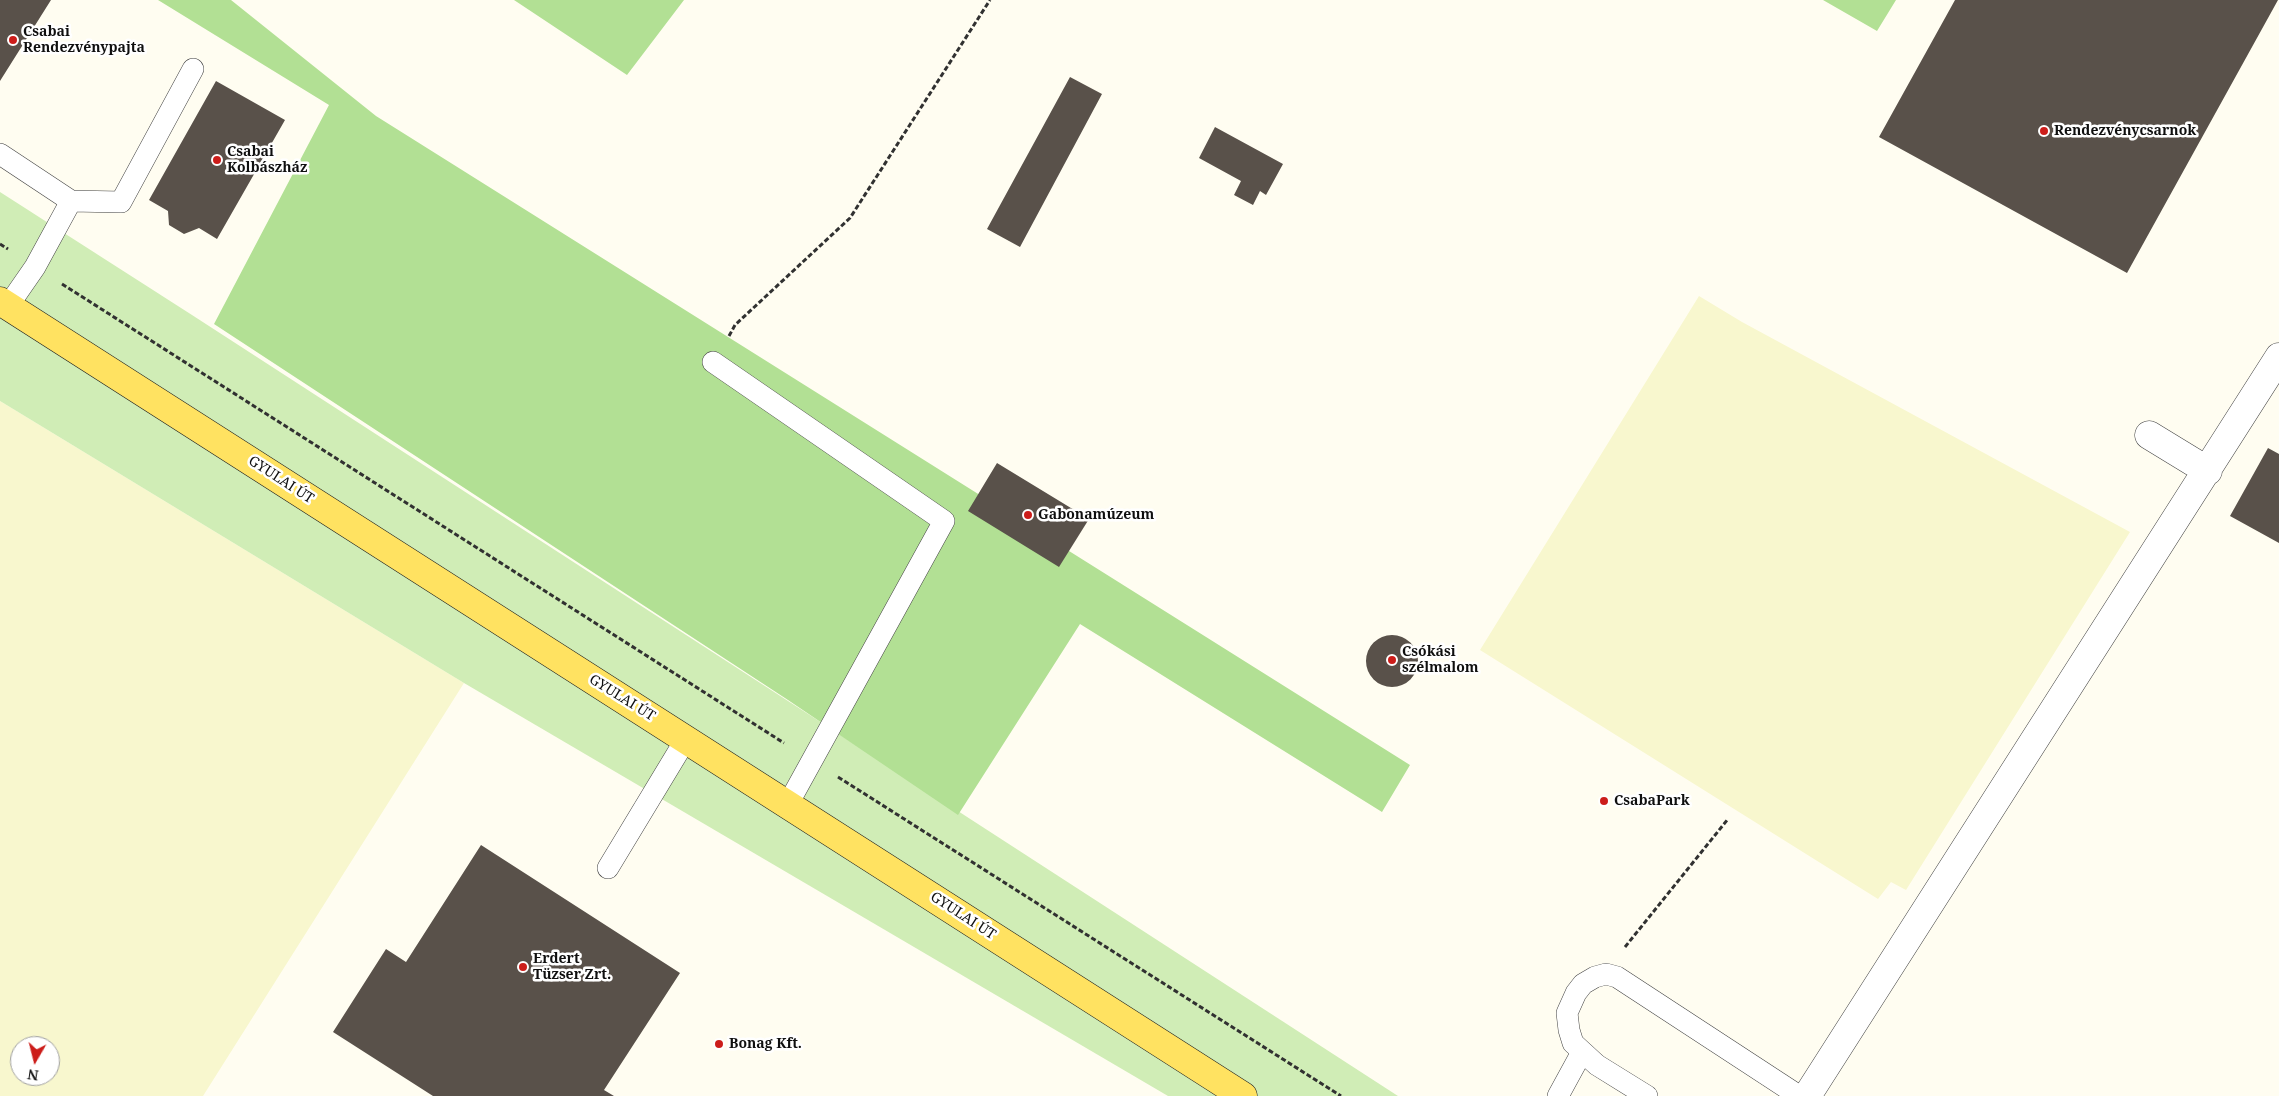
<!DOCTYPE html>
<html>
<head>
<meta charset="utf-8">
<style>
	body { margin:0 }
	#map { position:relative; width:2279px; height:1096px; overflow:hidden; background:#fffdf1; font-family:"Noto Serif",serif }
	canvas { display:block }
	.north { position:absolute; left:10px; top:1036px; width:50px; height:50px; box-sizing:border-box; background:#fff; border:1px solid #9f9f9f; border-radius:50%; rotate:188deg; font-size:14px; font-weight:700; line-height:20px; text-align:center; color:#0f0f0f }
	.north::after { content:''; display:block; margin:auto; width:18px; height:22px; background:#cc1d1a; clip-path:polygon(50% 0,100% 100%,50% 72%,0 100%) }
</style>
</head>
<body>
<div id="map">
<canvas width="2279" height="1096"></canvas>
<div class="north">N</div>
</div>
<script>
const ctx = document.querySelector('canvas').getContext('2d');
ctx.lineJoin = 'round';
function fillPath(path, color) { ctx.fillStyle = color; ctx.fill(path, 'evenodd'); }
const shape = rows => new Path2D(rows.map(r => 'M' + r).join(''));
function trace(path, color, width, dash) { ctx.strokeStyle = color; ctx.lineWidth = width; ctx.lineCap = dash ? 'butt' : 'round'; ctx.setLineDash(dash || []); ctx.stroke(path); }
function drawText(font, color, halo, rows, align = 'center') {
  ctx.font = font + ' "Noto Serif",serif'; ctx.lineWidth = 5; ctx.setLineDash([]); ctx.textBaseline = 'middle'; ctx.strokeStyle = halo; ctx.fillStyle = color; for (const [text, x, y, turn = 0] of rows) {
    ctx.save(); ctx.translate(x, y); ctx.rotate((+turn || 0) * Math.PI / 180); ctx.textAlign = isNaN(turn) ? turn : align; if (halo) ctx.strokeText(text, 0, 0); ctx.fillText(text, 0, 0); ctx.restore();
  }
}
const farmland = shape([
	[1699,296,1742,322,2130,532,1906,890,1891,882,1878,899,1480,650],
	[0,401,464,683,203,1096,0,1096],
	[20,1046,50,1046,50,1076,20,1076]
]);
const green = shape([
	[0,192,192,315,1398,1096,1168,1096,464,683,0,401]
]);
const forest = shape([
	[158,0,231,0,376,116,1410,765,1382,812,1080,624,958,815,788,700,214,324,329,105],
	[514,0,684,0,627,75],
	[1823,0,1896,0,1877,31]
]);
const building = shape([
	[0,0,51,0,0,81],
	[1955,0,2278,0,2127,273,1879,137],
	[1070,77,1102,94,1020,247,987,229],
	[216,81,285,120,217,239,199,228,184,234,169,225,168,211,149,200],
	[1215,127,1283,164,1266,195,1260,191,1253,205,1234,195,1241,181,1199,158],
	[2268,448,2279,454,2279,543,2230,516],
	[997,463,1089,519,1059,567,968,511],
	'1366 661a26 26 0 1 1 52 0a26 26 0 1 1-52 0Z',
	[481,845,680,973,604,1090,614,1096,433,1096,333,1032,386,949,406,962]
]);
const path = shape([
	[0,244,8,249],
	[62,284,784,743],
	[729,336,735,325,850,218,990,0],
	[838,777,1341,1096],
	[1625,947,1728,819]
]);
const lane = shape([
	[0,154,71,201,121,202,193,69],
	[8,306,35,267,71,201],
	[713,362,944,521,788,804],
	[608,868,686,739],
	[1558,1096,1582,1052],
	[1647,1096,1597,1065,1573,1043,1569,1030,1567,1013,1576,993,1583,984,1595,977,1606,974,1617,977,1799,1096]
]);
const street = shape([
	[2149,435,2208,471],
	[1807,1096,2279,357]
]);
const primary = shape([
	[0,301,1243,1096]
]);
const markers = [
	[13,40,5,"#cc1d1a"],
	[2044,131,5,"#cc1d1a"],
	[217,160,5,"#cc1d1a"],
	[1028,515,5,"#cc1d1a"],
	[1392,660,5,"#cc1d1a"],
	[1604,801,5,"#cc1d1a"],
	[523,967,5,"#cc1d1a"],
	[719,1044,5,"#cc1d1a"]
];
const poiNames = [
	["Csabai",23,32],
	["Rendezvénypajta",23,48],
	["Rendezvénycsarnok",2054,131],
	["Csabai",227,152],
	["Kolbászház",227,168],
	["Gabonamúzeum",1038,515],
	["Csókási",1402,652],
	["szélmalom",1402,668],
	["CsabaPark",1614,801],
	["Erdert",533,959],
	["Tüzser Zrt.",533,975],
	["Bonag Kft.",729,1044]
];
const streetNames = [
	["GYULAI ÚT",281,480,33],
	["GYULAI ÚT",622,698,32],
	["GYULAI ÚT",963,916,33]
];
fillPath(farmland, '#f8f7ce');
fillPath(green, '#d0edb6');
fillPath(forest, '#b2e094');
fillPath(building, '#59514a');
trace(lane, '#424242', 22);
trace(street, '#424242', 29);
trace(primary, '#202020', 29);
trace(path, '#313131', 3, [5, 2.5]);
trace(lane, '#fff', 21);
trace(street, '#fff', 28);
trace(primary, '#ffe261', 28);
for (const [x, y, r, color] of markers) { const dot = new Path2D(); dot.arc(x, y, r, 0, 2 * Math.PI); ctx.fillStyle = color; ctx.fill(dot); trace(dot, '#fff', 2); }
drawText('bold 14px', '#0f0f0f', '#fff', poiNames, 'left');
drawText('14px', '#0f0f0f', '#fff', streetNames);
</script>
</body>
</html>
